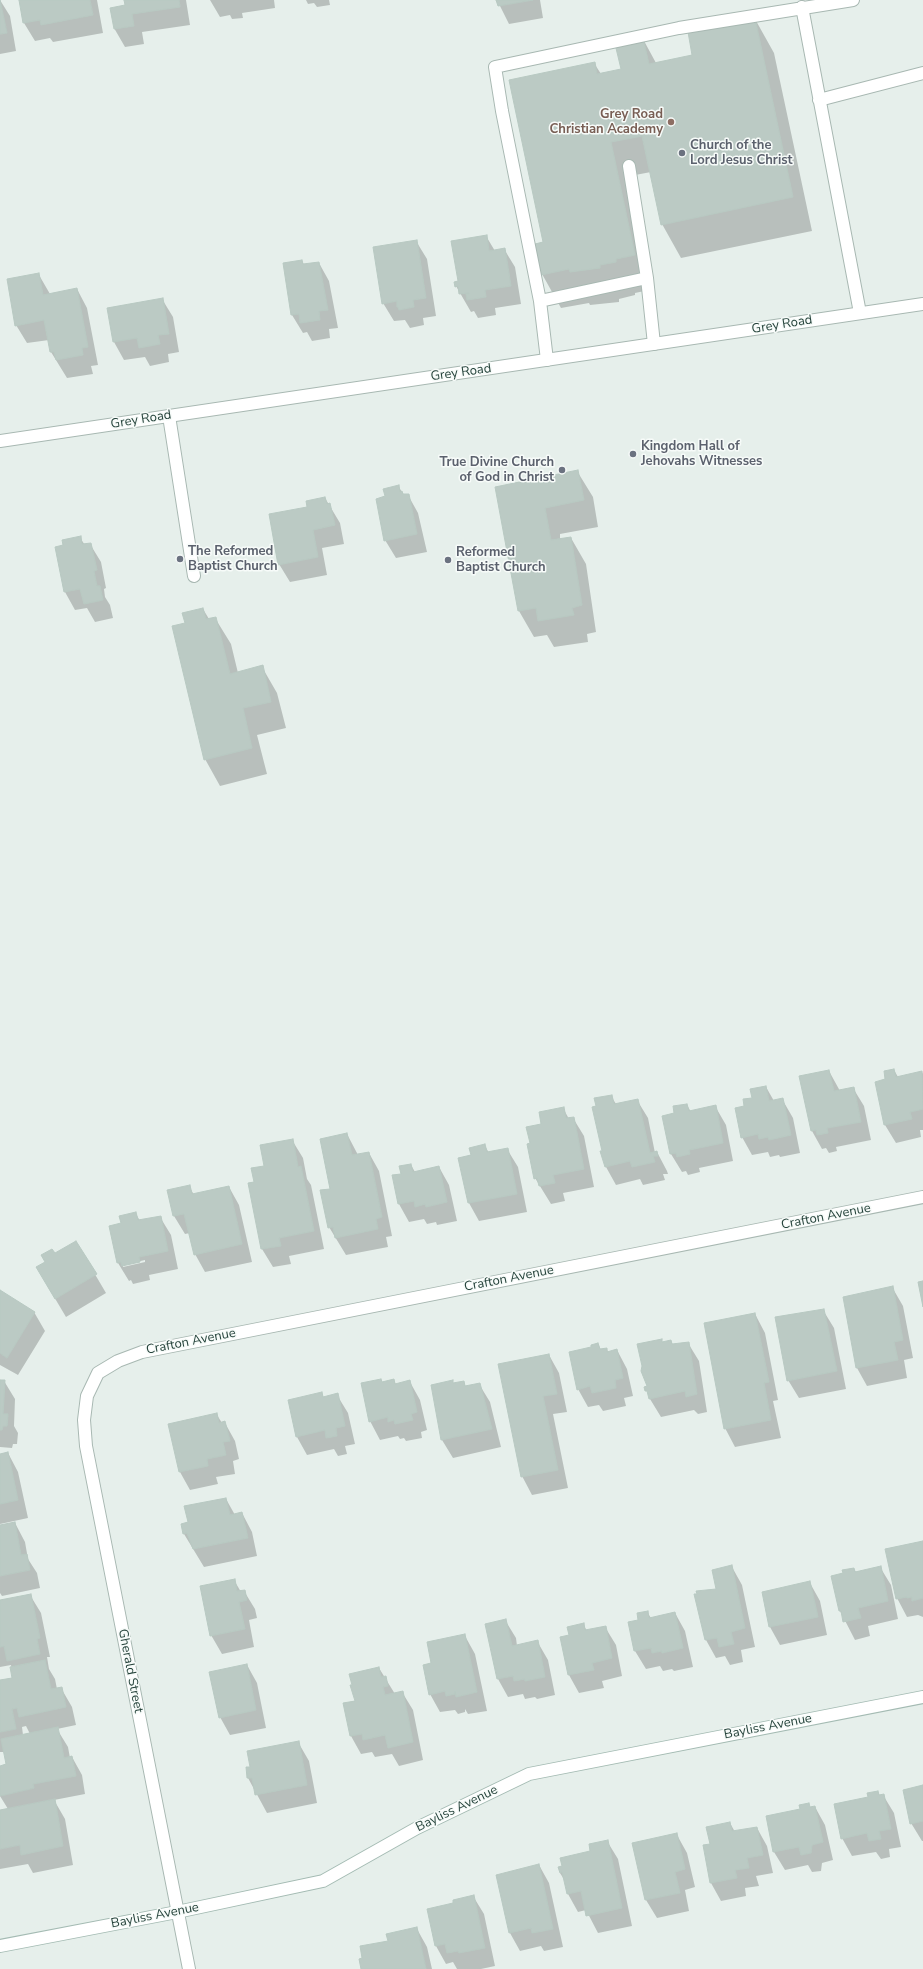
<!DOCTYPE html>
<html>
<head>
<meta charset="utf-8">
<style>
	body { margin:0 }
	canvas { display:block; background:#e6efeb }
</style>
</head>
<body>
<canvas width="923" height="1969"></canvas>
<script>
const ctx = document.querySelector('canvas').getContext('2d');
ctx.lineJoin = 'round';
function fillPath(path, color) { ctx.fillStyle = color; ctx.fill(path, 'evenodd'); }
const shape = rows => new Path2D(rows.map(r => 'M' + r).join(''));
function trace(path, color, width, dash) { ctx.strokeStyle = color; ctx.lineWidth = width; ctx.lineCap = dash ? 'butt' : 'round'; ctx.setLineDash(dash || []); ctx.stroke(path); }
function drawText(font, color, halo, rows, align = 'center') {
  ctx.font = font + ' "Nunito Sans",sans-serif'; ctx.lineWidth = 3; ctx.setLineDash([]); ctx.textBaseline = 'middle'; ctx.strokeStyle = halo; ctx.fillStyle = color; for (const [text, x, y, turn = 0] of rows) {
    ctx.save(); ctx.translate(x, y); ctx.rotate((+turn || 0) * Math.PI / 180); ctx.textAlign = isNaN(turn) ? turn : align; if (halo) ctx.strokeText(text, 0, 0); ctx.fillText(text, 0, 0); ctx.restore();
  }
}
const shadow = shape([
	[0,0,10,16,16,51,0,54],
	[20,0,97,0,103,33,53,42,50,38,35,41,24,23],
	[125,0,186,0,190,25,142,32,144,44,125,47,114,28,126,6],
	[210,0,274,0,275,8,242,13,243,18,232,19,230,15,220,17],
	[306,0,332,0,329,0,330,5,317,7,314,3,308,4],
	[497,0,540,0,543,18,509,24],
	[755,19,774,53,812,231,681,258,662,224,651,172,630,176,654,289,635,293,635,295,619,299,619,302,590,305,589,303,561,308,542,274,544,243,594,63,601,74,622,70,643,39,656,63,694,55],
	[486,236,495,251,504,249,515,267,521,304,495,308,496,315,478,318,474,311,471,312,456,286],
	[416,241,427,259,436,316,423,318,424,325,410,328,405,320,394,321,383,303],
	[302,261,304,265,319,263,329,281,338,328,329,329,330,338,312,341,307,332,303,333,292,315,285,263],
	[39,275,50,294,77,289,87,308,98,365,91,366,93,374,67,378,51,352,49,340,27,343,16,325],
	[162,299,173,317,179,352,168,354,169,362,150,366,145,357,124,360,114,342,108,308],
	[577,471,593,497,598,527,560,534,560,540,571,538,586,564,596,632,587,634,588,642,554,647,547,635,534,637,519,611,497,488],
	[398,486,404,495,408,495,418,513,427,552,396,558,385,540,386,497],
	[325,498,340,523,344,544,322,548,327,575,290,582,279,564,308,507],
	[80,538,85,545,90,544,101,562,106,588,104,589,105,597,110,605,113,618,95,622,87,608,75,610,65,592],
	[203,609,209,619,215,618,231,644,238,673,262,667,277,693,286,728,257,735,267,774,220,786,205,759],
	[894,1070,898,1077,922,1072,923,1074,923,1130,920,1130,921,1137,896,1143,885,1125,886,1080],
	[829,1071,840,1091,853,1088,864,1106,871,1140,836,1147,837,1151,829,1153,826,1148,822,1149,812,1131],
	[766,1087,774,1101,782,1099,793,1118,800,1153,780,1157,779,1155,770,1157,768,1152,752,1155,742,1137,746,1107],
	[611,1096,616,1104,637,1100,648,1118,655,1153,657,1152,667,1171,668,1174,663,1174,665,1180,643,1185,640,1179,616,1185,606,1167,603,1152],
	[687,1105,691,1112,715,1106,726,1125,733,1161,699,1168,700,1172,688,1175,686,1171,682,1172,671,1154,676,1114],
	[563,1108,569,1119,573,1118,584,1136,594,1187,563,1193,565,1201,551,1204,535,1178,531,1144],
	[347,1134,358,1155,369,1153,379,1171,392,1236,386,1237,388,1247,346,1255,329,1227,331,1189],
	[292,1140,303,1158,307,1179,311,1185,324,1249,289,1256,291,1264,273,1267,262,1249,249,1184,255,1183,265,1167],
	[485,1146,489,1153,507,1149,518,1167,527,1212,479,1221,469,1203,459,1158,472,1155],
	[411,1165,415,1172,439,1167,449,1185,457,1221,437,1225,436,1222,427,1224,424,1219,409,1222,399,1204,393,1176,402,1175],
	[189,1186,194,1195,229,1187,239,1205,252,1262,205,1272,195,1254,190,1233,185,1234,174,1216,169,1191],
	[136,1214,140,1221,160,1217,171,1235,178,1269,149,1275,150,1280,133,1284,131,1280,129,1281,118,1263,122,1224],
	[145,1260,145,1262,123,1267,123,1265],
	[76,1242,106,1293,66,1317,47,1285,46,1262,54,1255],
	[892,1287,903,1306,913,1358,904,1360,907,1378,867,1386,857,1368],
	[0,1291,34,1312,45,1331,18,1375,0,1365],
	[823,1310,834,1328,846,1389,799,1398,788,1380],
	[755,1314,765,1333,778,1400,773,1401,781,1438,735,1447,725,1428],
	[661,1340,663,1343,671,1341,673,1345,688,1343,699,1361,707,1412,698,1414,694,1410,661,1417,650,1399,648,1387],
	[598,1344,601,1350,607,1349,608,1352,617,1350,627,1369,633,1396,624,1398,626,1406,603,1411,599,1405,588,1407,578,1389,593,1348],
	[549,1355,559,1373,567,1412,553,1414,568,1488,532,1495,522,1476],
	[381,1380,382,1383,394,1380,396,1385,410,1382,420,1400,427,1430,421,1432,422,1438,406,1441,404,1438,400,1439,398,1436,380,1440,370,1421],
	[0,1381,4,1381,15,1399,14,1426,18,1433,17,1444,13,1444,12,1448,0,1447],
	[452,1381,454,1384,463,1382,466,1387,479,1384,490,1402,501,1447,453,1458,442,1440,432,1386],
	[321,1393,324,1398,337,1395,348,1413,355,1444,345,1446,347,1454,338,1456,334,1449,307,1455,297,1437],
	[217,1415,222,1423,225,1423,235,1441,239,1459,233,1461,235,1474,216,1477,218,1484,190,1490,180,1472],
	[8,1453,18,1472,28,1518,0,1524,0,1455],
	[226,1499,235,1515,242,1513,252,1532,257,1556,204,1567,184,1534,182,1525,189,1523],
	[15,1523,25,1542,28,1559,37,1573,40,1588,2,1596,0,1593,0,1526],
	[923,1542,923,1617,918,1615,907,1617,897,1598],
	[732,1567,742,1585,755,1647,741,1650,743,1662,730,1665,725,1656,716,1658,706,1640,696,1595,717,1590],
	[880,1567,891,1585,898,1619,868,1626,870,1636,855,1640,840,1611,832,1577,844,1574,854,1569,856,1572],
	[234,1580,241,1592,244,1591,255,1609,257,1618,249,1620,254,1647,222,1654,211,1635],
	[810,1583,820,1601,827,1635,780,1645,770,1627],
	[30,1595,41,1613,50,1657,47,1657,49,1669,55,1679,57,1689,61,1688,72,1707,76,1725,57,1729,68,1747,70,1758,72,1757,82,1775,85,1794,54,1800,65,1819,73,1865,33,1873,28,1864,0,1869,0,1811,8,1809,0,1796,0,1767,7,1765,5,1752,0,1752,0,1681,13,1679,11,1665,0,1667,0,1601],
	[26,1726,30,1734,23,1735,22,1727],
	[647,1612,651,1618,675,1613,685,1631,693,1667,674,1671,672,1669,663,1671,660,1666,646,1669,635,1651,629,1623,640,1620],
	[505,1620,516,1638,517,1646,537,1641,548,1660,555,1695,537,1699,535,1697,525,1699,523,1694,508,1697,498,1679,486,1624],
	[583,1624,587,1631,605,1627,616,1645,622,1676,602,1681,604,1688,579,1693,569,1675,570,1635],
	[465,1636,475,1654,487,1711,468,1714,465,1709,465,1712,458,1714,455,1710,440,1712,430,1694,432,1663],
	[247,1665,257,1683,266,1728,230,1735,220,1717],
	[379,1668,395,1694,402,1692,413,1710,423,1760,399,1766,392,1754,375,1757,372,1752,361,1754,351,1736,344,1704,356,1701,353,1685],
	[298,1742,309,1761,317,1803,267,1813,248,1778,247,1768,251,1768],
	[923,1786,923,1841,922,1841,911,1823],
	[878,1792,880,1796,883,1795,894,1813,901,1847,889,1849,890,1857,881,1859,876,1852,852,1856,842,1838,869,1798],
	[815,1807,825,1825,833,1860,822,1863,821,1871,812,1872,808,1865,785,1870,774,1852,810,1808],
	[730,1823,735,1832,757,1828,767,1846,773,1873,756,1876,759,1886,745,1888,746,1896,721,1901,711,1883,711,1844],
	[677,1835,687,1853,695,1887,685,1890,689,1911,657,1918,646,1900],
	[607,1841,618,1859,632,1926,598,1933,586,1910,578,1912,568,1894,565,1881,560,1873],
	[539,1865,549,1883,563,1947,544,1951,541,1946,520,1951,510,1933],
	[473,1896,484,1914,495,1966,481,1969,457,1969,453,1962,446,1964,436,1946,455,1904],
	[417,1929,427,1947,432,1969,362,1969,389,1942]
]);
const building = shape([
	[0,0,7,33,0,34,0,0],
	[19,0,90,0,93,15,41,25,40,20,23,23,19,0],
	[124,0,179,0,180,7,132,14,134,26,114,29,110,8,125,5,124,0],
	[496,0,533,0,498,6,496,0],
	[755,18,793,197,661,225,642,136,611,142,635,255,616,259,616,262,600,265,600,268,570,272,569,269,541,275,535,244,543,242,509,80,595,62,597,74,621,69,615,44,643,38,649,64,692,55,688,32,755,18],
	[487,235,489,251,505,248,511,286,485,290,486,297,467,300,466,294,469,294,469,293,459,294,458,286,455,287,454,282,458,281,451,241,487,235],
	[417,240,426,298,413,300,414,307,399,310,398,307,397,307,397,301,382,304,373,247,417,240],
	[302,260,303,264,319,262,328,310,319,311,320,320,300,323,299,314,291,315,283,263,302,260],
	[39,273,43,295,77,288,88,347,82,348,83,355,56,360,54,352,50,352,44,320,15,326,7,279,39,273],
	[163,298,169,334,158,335,160,344,139,348,137,338,113,342,107,308,163,298],
	[578,470,584,500,545,508,551,540,571,537,582,605,572,608,574,615,538,621,536,608,518,611,495,487,578,470],
	[399,485,400,492,402,491,403,494,409,494,417,534,384,541,376,499,385,496,383,489,399,485],
	[325,497,327,504,330,503,335,525,313,530,318,557,278,565,269,514,307,507,306,501,325,497],
	[81,536,82,544,91,543,97,570,94,571,97,586,100,586,103,600,84,604,80,589,64,592,55,547,63,545,62,540,81,536],
	[203,608,206,619,216,617,230,674,263,665,271,702,243,708,252,748,204,760,172,626,185,623,182,613,203,608],
	[894,1069,896,1077,922,1071,923,1109,910,1112,912,1119,884,1125,875,1082,885,1079,884,1071,894,1069],
	[829,1070,834,1091,854,1087,861,1122,827,1128,828,1133,817,1135,816,1130,811,1131,799,1076,829,1070],
	[766,1086,769,1101,783,1098,791,1135,769,1140,768,1137,759,1139,758,1134,741,1138,735,1108,744,1106,743,1099,752,1098,750,1089,766,1086],
	[612,1095,614,1104,638,1099,650,1153,657,1151,658,1156,653,1156,655,1162,632,1167,630,1161,605,1167,600,1151,602,1151,592,1107,596,1106,594,1098,612,1095],
	[687,1104,689,1111,716,1105,723,1143,689,1150,690,1154,677,1157,676,1153,670,1154,662,1116,674,1113,673,1106,687,1104],
	[564,1107,566,1118,574,1117,584,1169,553,1175,555,1183,539,1186,537,1178,534,1179,527,1144,530,1143,526,1127,541,1124,539,1112,564,1107],
	[347,1133,352,1155,369,1152,382,1217,376,1219,378,1229,335,1238,333,1227,328,1228,320,1190,330,1189,320,1139,347,1133],
	[293,1139,298,1167,301,1166,314,1231,279,1238,281,1246,261,1249,248,1183,254,1182,251,1168,264,1166,260,1145,293,1139],
	[485,1144,487,1152,508,1148,517,1194,468,1203,458,1158,471,1155,469,1148,485,1144],
	[411,1164,413,1172,439,1166,447,1202,426,1207,425,1204,415,1207,414,1201,398,1204,392,1175,401,1174,399,1166,411,1164],
	[190,1185,192,1194,229,1186,242,1244,194,1255,184,1214,173,1216,167,1190,190,1185],
	[136,1212,138,1220,161,1216,168,1251,139,1257,140,1262,122,1266,121,1262,117,1263,109,1226,121,1223,119,1216,136,1212],
	[76,1241,97,1274,55,1299,36,1267,45,1262,41,1255,52,1249,55,1253,76,1241],
	[923,1281,923,1307,918,1282,923,1281],
	[893,1286,903,1340,894,1342,898,1360,856,1368,843,1297,893,1286],
	[0,1290,35,1312,7,1358,0,1353,0,1290],
	[824,1309,837,1371,787,1381,775,1317,824,1309],
	[755,1313,769,1382,764,1383,771,1420,724,1429,704,1323,755,1313],
	[662,1339,662,1342,671,1340,672,1344,689,1342,697,1394,686,1397,685,1391,649,1399,647,1391,645,1391,644,1387,647,1386,641,1371,642,1366,637,1344,662,1339],
	[598,1343,600,1349,607,1348,607,1352,617,1349,623,1378,615,1380,616,1388,592,1393,590,1386,577,1390,569,1352,591,1347,591,1345,598,1343],
	[549,1354,557,1394,543,1396,558,1470,521,1477,498,1364,549,1354],
	[381,1379,382,1382,394,1379,395,1384,410,1380,417,1412,411,1414,413,1420,395,1424,394,1420,388,1422,388,1417,369,1422,361,1383,381,1379],
	[0,1380,5,1380,3,1414,8,1414,7,1426,3,1426,2,1430,0,1430,0,1380],
	[453,1380,453,1383,464,1381,465,1386,480,1383,492,1429,441,1440,431,1385,453,1380],
	[322,1392,323,1397,338,1393,345,1426,336,1428,337,1436,326,1438,325,1430,296,1437,288,1400,322,1392],
	[217,1413,219,1423,225,1421,230,1441,223,1442,226,1455,207,1459,208,1466,179,1472,168,1424,217,1413],
	[8,1452,18,1500,0,1504,0,1454,8,1452],
	[226,1498,230,1515,242,1512,248,1538,193,1549,187,1533,183,1534,181,1524,188,1522,184,1506,226,1498],
	[15,1522,21,1555,27,1554,30,1570,0,1576,0,1525,15,1522],
	[923,1541,923,1598,912,1601,912,1597,907,1598,907,1597,896,1599,885,1549,923,1541],
	[732,1565,745,1628,731,1632,734,1644,719,1647,717,1638,705,1640,694,1594,697,1594,696,1591,716,1589,712,1570,732,1565],
	[881,1566,888,1601,858,1608,861,1618,843,1622,841,1611,839,1611,831,1576,843,1573,842,1570,854,1568,855,1572,881,1566],
	[235,1579,237,1591,245,1590,247,1600,239,1602,245,1629,210,1636,200,1586,235,1579],
	[810,1581,818,1617,769,1627,762,1592,810,1581],
	[31,1594,40,1638,37,1639,40,1654,7,1661,4,1646,0,1647,0,1600,31,1594],
	[648,1611,649,1618,675,1612,683,1648,662,1653,662,1651,652,1653,651,1648,634,1651,628,1622,638,1620,637,1613,648,1611],
	[506,1619,512,1646,538,1640,545,1677,525,1681,525,1679,514,1681,513,1676,497,1679,485,1624,506,1619],
	[584,1623,585,1630,606,1626,612,1658,592,1663,594,1670,568,1675,560,1637,569,1635,567,1627,584,1623],
	[465,1634,477,1692,456,1697,455,1691,455,1694,446,1696,445,1691,429,1695,423,1665,431,1663,427,1642,465,1634],
	[45,1660,51,1689,62,1687,66,1707,19,1717,17,1708,12,1709,16,1729,0,1732,0,1680,12,1678,10,1667,45,1660],
	[247,1664,256,1710,219,1718,209,1672,247,1664],
	[379,1667,381,1677,386,1676,388,1686,383,1687,385,1695,403,1691,413,1742,388,1748,385,1735,363,1740,362,1734,350,1736,343,1703,355,1701,350,1685,352,1685,349,1674,379,1667],
	[58,1727,64,1758,72,1756,76,1776,33,1784,34,1788,0,1796,0,1766,6,1764,1,1739,58,1727],
	[299,1741,307,1785,255,1795,252,1778,247,1778,246,1767,250,1767,247,1751,299,1741],
	[923,1785,923,1821,910,1824,903,1790,923,1785],
	[878,1791,879,1795,884,1794,891,1829,879,1831,881,1839,869,1841,867,1833,841,1839,834,1804,868,1797,867,1793,878,1791],
	[55,1799,63,1846,21,1855,20,1845,0,1849,0,1810,55,1799],
	[809,1803,810,1807,815,1806,823,1842,812,1845,811,1853,801,1855,799,1847,773,1852,766,1816,800,1809,799,1805,809,1803],
	[730,1822,732,1831,757,1827,763,1855,747,1858,749,1868,735,1870,737,1878,710,1883,703,1845,710,1844,706,1827,730,1822],
	[677,1833,685,1869,675,1872,680,1893,645,1900,632,1843,677,1833],
	[608,1840,622,1908,586,1916,581,1891,567,1894,562,1872,560,1873,558,1867,562,1866,560,1858,590,1851,589,1844,608,1840],
	[539,1864,553,1929,532,1933,531,1928,509,1933,496,1875,539,1864],
	[474,1895,485,1948,459,1953,458,1951,447,1953,445,1944,435,1946,427,1909,453,1903,453,1900,474,1895],
	[417,1927,426,1969,361,1969,359,1959,362,1958,360,1946,388,1941,386,1934,417,1927]
]);
const lane = shape([
	[802,7,860,313],
	[819,100,923,73],
	[629,166,647,278,654,344],
	[540,301,647,278],
	[547,360,540,301,502,111,495,67,679,28,853,0],
	[169,416,194,576]
]);
const street = shape([
	[0,441,923,304],
	[189,1969,86,1446,84,1420,87,1396,98,1373,118,1361,142,1352,923,1197]
]);
const secondary = shape([
	[0,1946,177,1912,323,1881,417,1828,529,1774,923,1697]
]);
const markers = [
	[671,122,4,"#8d6e63"],
	[682,153,4,"#6b7280"],
	[633,454,4,"#6b7280"],
	[562,470,4,"#6b7280"],
	[180,559,4,"#6b7280"],
	[448,560,4,"#6b7280"]
];
const educationNames = [
	["Grey Road",663,115],
	["Christian Academy",663,130]
];
const worshipNames = [
	["Church of the",690,146],
	["Lord Jesus Christ",690,161],
	["Kingdom Hall of",641,447],
	["Jehovahs Witnesses",641,462],
	["True Divine Church",554,463,"right"],
	["of God in Christ",554,478,"right"],
	["The Reformed",188,552],
	["Baptist Church",188,567],
	["Reformed",456,553],
	["Baptist Church",456,568]
];
const streetNames = [
	["Grey Road",782,325,-9],
	["Grey Road",461,373,-8],
	["Grey Road",141,420,-9],
	["Crafton Avenue",826,1217,-11],
	["Crafton Avenue",509,1279,-11],
	["Crafton Avenue",191,1342,-11],
	["Gherald Street",130,1671,79],
	["Bayliss Avenue",768,1727,-11],
	["Bayliss Avenue",457,1809,-26],
	["Bayliss Avenue",155,1916,-11]
];
fillPath(shadow, '#0003');
fillPath(building, '#bbcac4');
trace(building, '#b8c9c2', 1);
trace(lane, '#a8b8b2', 14);
trace(street, '#a8b8b2', 14);
trace(secondary, '#a4bbb3', 14);
trace(lane, '#fff', 12);
trace(street, '#fff', 12);
trace(secondary, '#fff', 12);
for (const [x, y, r, color] of markers) { const dot = new Path2D(); dot.arc(x, y, r, 0, 2 * Math.PI); ctx.fillStyle = color; ctx.fill(dot); trace(dot, '#f7fbf9', 1.5); }
drawText('bold 13px', '#785e54', '#f7fbf9', educationNames, 'right');
drawText('bold 13px', '#5b616d', '#f7fbf9', worshipNames, 'left');
drawText('13px', '#24423a', '#f7fbf9', streetNames);
</script>
</body>
</html>
